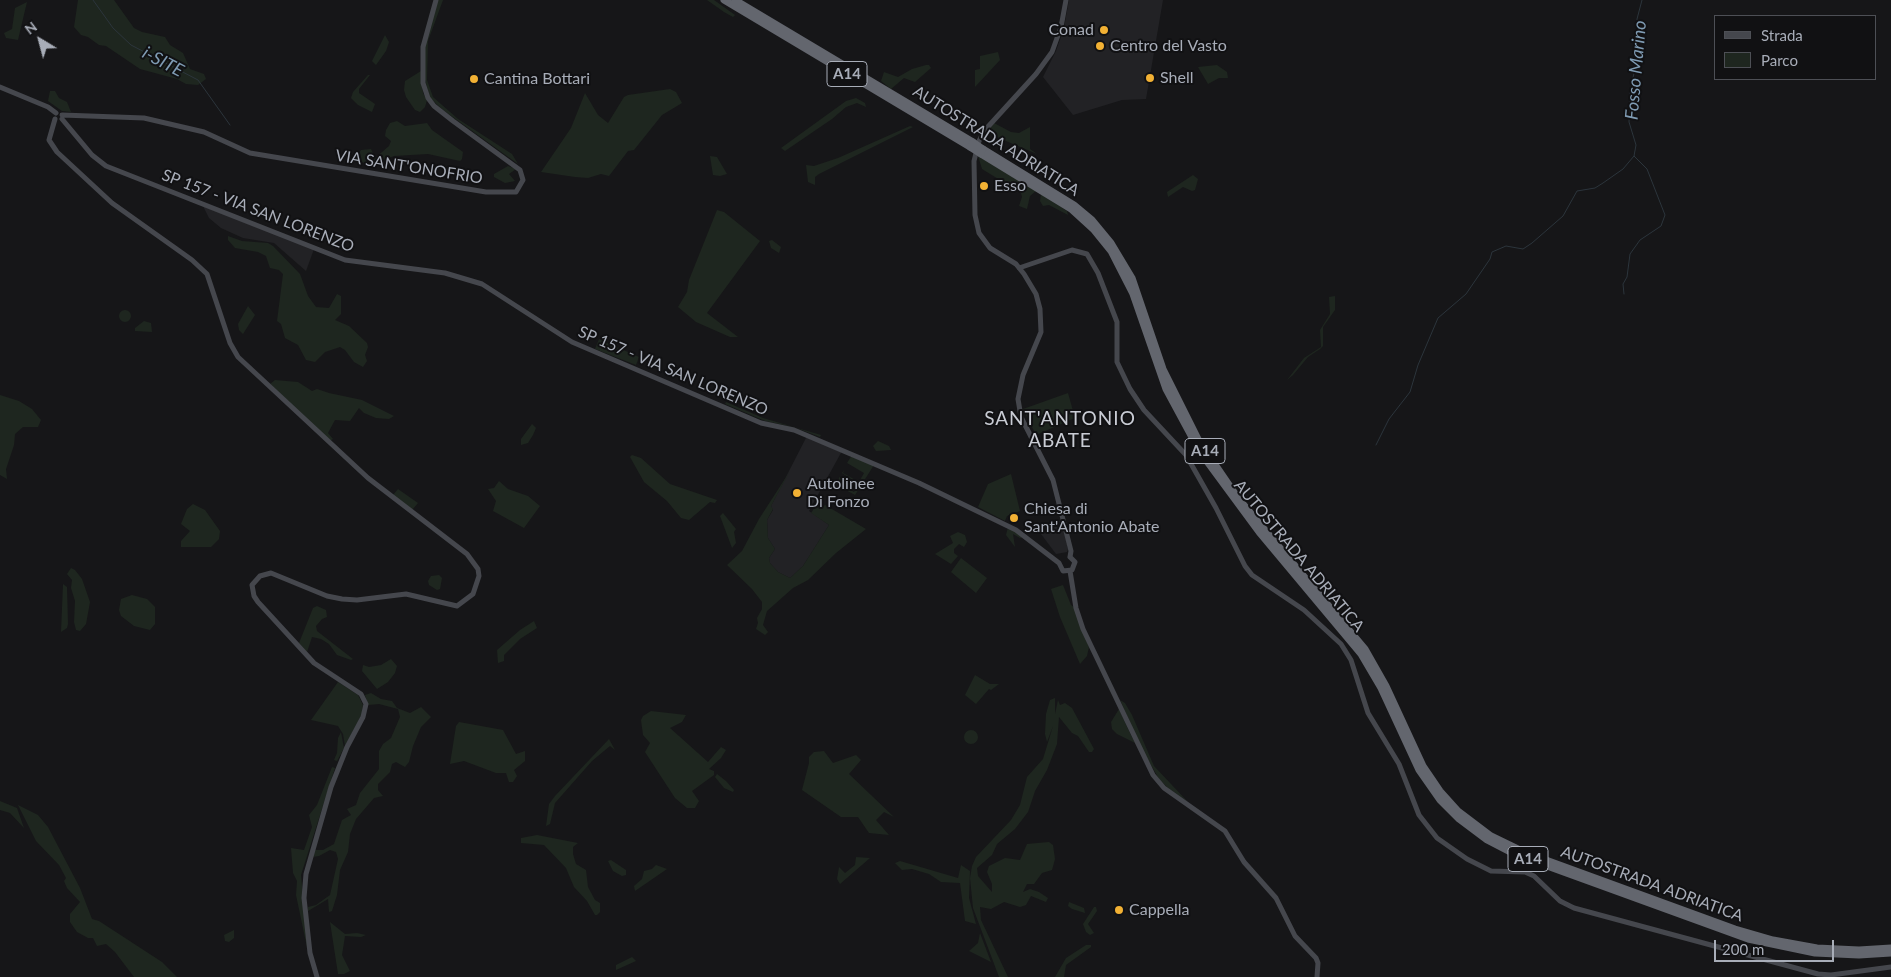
<!DOCTYPE html>
<html>
<head>
<meta charset="utf-8">
<style>
	body { margin:0 }
	#map { position:relative; width:1891px; height:977px; overflow:hidden; background:#161618; font-family:Lato,sans-serif }
	canvas { display:block }
	.legend { position:absolute; left:1714px; top:15px; width:162px; height:65px; box-sizing:border-box; background:#111113; border:1px solid #4d4f55; margin:0; padding:6px 9px; list-style:none; font-size:15px; color:#a8adb8 }
	.legend li { display:flex; align-items:center; gap:10px; height:25px }
	.legend b { width:25px; border:1px solid #4d4f55 }
	.north { position:absolute; left:15px; top:15px; width:50px; height:50px; -webkit-text-stroke:4px #111113; paint-order:stroke; rotate:323deg; font-size:14px; font-weight:700; line-height:20px; text-align:center; color:#a8adb8 }
	.north::after { content:''; display:block; margin:auto; width:18px; height:22px; background:#a8adb8; clip-path:polygon(50% 0,100% 100%,50% 72%,0 100%) }
	.scale { position:absolute; left:1714px; top:940px; width:120px; height:22px; box-sizing:border-box; border:2px solid #a8adb8; border-top:0; padding-left:6px; font-size:15px; line-height:18px; white-space:nowrap; color:#a8adb8; -webkit-text-stroke:4px #111113; paint-order:stroke }
</style>
</head>
<body>
<div id="map">
<canvas width="1891" height="977"></canvas>
<ul class="legend">
<li><b style="height:6px;background:#45474d"></b>Strada</li>
<li><b style="height:14px;background:#1e261f"></b>Parco</li>
</ul>
<div class="north">N</div>
<div class="scale">200 m</div>
</div>
<script>
const ctx = document.querySelector('canvas').getContext('2d');
ctx.lineJoin = 'round';
function fillPath(path, color) { ctx.fillStyle = color; ctx.fill(path, 'evenodd'); }
const shape = rows => new Path2D(rows.map(r => 'M' + r).join(''));
function trace(path, color, width, dash) { ctx.strokeStyle = color; ctx.lineWidth = width; ctx.lineCap = dash ? 'butt' : 'round'; ctx.setLineDash(dash || []); ctx.stroke(path); }
function drawText(font, color, halo, rows, align = 'center') {
  ctx.font = font + ' Lato,sans-serif'; ctx.lineWidth = 4; ctx.setLineDash([]); ctx.textBaseline = 'middle'; ctx.strokeStyle = halo; ctx.fillStyle = color; for (const [text, x, y, turn = 0] of rows) {
    ctx.save(); ctx.translate(x, y); ctx.rotate((+turn || 0) * Math.PI / 180); ctx.textAlign = isNaN(turn) ? turn : align; if (halo) ctx.strokeText(text, 0, 0); ctx.fillText(text, 0, 0); ctx.restore();
  }
}
const built = shape([
	[1069,0,1163,0,1146,99,1122,100,1073,115,1043,77,1056,51,1064,28],
	[203,206,314,249,306,271,274,243,243,238,221,228,209,218],
	[807,436,842,451,809,511,829,525,803,566,790,578,778,572,770,563,769,558,775,549,768,538,767,520,773,510,771,506],
	[1062,520,1068,549,1067,552,1056,554,1038,530]
]);
const green = shape([
	[78,0,114,0,134,28,142,32,165,37,170,45,183,53,190,69,204,74,206,79,198,85,186,84,177,79,140,69,106,46,99,45,88,37,81,35,74,27],
	[438,0,443,0,428,41,427,80,433,97,458,119,512,154,518,164,443,110,430,98,425,80,424,48],
	[707,0,714,0,735,15,733,17,724,12],
	[27,2,18,40,6,38,4,33,12,29,15,8],
	[385,35,389,42,386,51,376,65,372,61],
	[998,52,1000,60,975,87,975,70,980,69,980,56],
	[926,65,929,65,931,68,915,82,904,78,891,89,881,81,884,72,898,77,912,69],
	[1217,65,1227,72,1228,78,1219,78,1208,84,1198,67],
	[421,71,423,93,427,100,425,107,420,112,415,110,406,97,404,90,405,81],
	[368,75,370,75,359,89,359,93,375,104,372,112,358,105,351,98,353,92],
	[670,89,676,92,682,103,662,115,634,150,628,151,609,176,601,174,588,178,575,177,541,172,571,128,585,93,598,115,608,123,624,97,628,95],
	[50,91,55,91,59,98,67,102,71,112,62,111,48,101],
	[856,98,865,103,866,107,857,103,846,107,832,119,785,151,781,148,846,101],
	[397,121,405,126,427,123,432,130,463,152,462,159,460,161,428,154,394,156,373,164,371,162,364,163,360,161,358,154,361,150,371,149,375,158,389,146,391,141,385,136,386,130,390,123],
	[994,123,1011,132,1019,133,1030,127,1030,149,1037,154,987,133],
	[910,126,913,127,819,174,815,177,815,185,808,182,806,165,814,166,838,158],
	[710,156,717,157,727,174,720,176,713,175],
	[978,156,1036,191,1030,196,1027,209,1019,206,1022,197,1021,193,982,169],
	[508,166,516,169,509,174,515,181,505,183,494,177,494,174],
	[1193,175,1198,179,1195,190,1192,191,1183,187,1168,197,1167,192],
	[1041,194,1067,211,1068,215,1049,205,1043,206,1040,201],
	[717,210,724,212,760,241,707,313,738,337,730,337,696,322,678,307,687,292,689,280],
	[228,236,242,241,268,243,273,246,300,274,308,296,316,307,329,308,337,294,341,296,341,314,335,320,349,326,367,343,368,347,365,355,367,361,363,367,354,362,345,350,340,347,325,352,315,362,306,360,298,345,285,338,281,324,277,321,283,274,279,270,270,268,266,256,258,252,235,248,228,240],
	[772,240,781,247,779,253,771,248,769,241],
	[1335,296,1335,310,1323,327,1323,346,1320,349,1308,357,1293,375,1287,380,1304,358,1321,347,1320,330,1330,314,1329,297],
	[248,306,255,315,243,334,239,330,238,324],
	'119 316a6 6 0 1 1 12 0a6 6 0 1 1-12 0Z',
	[144,321,151,323,152,332,135,331,135,328],
	[599,339,639,357,636,365,595,349],
	[275,380,298,382,312,391,317,389,329,393,362,400,394,416,389,419,376,418,364,413,359,408,350,421,335,420,328,433,333,439,330,441,270,384],
	[1068,393,1075,418,1036,435,1023,409],
	[0,395,19,401,32,409,41,420,38,427,23,427,15,434,14,445,6,469,7,479,0,475],
	[726,402,763,418,821,435,820,437,794,427,765,421,725,404],
	[532,424,536,428,533,435,528,443,521,445,521,439],
	[878,441,889,446,891,450,876,451,873,446],
	[632,455,641,458,670,484,717,500,715,503,710,502,689,520,681,518,667,501,644,482,630,457],
	[852,455,874,465,855,495,838,486,839,477,842,479,840,484,854,492,859,484,842,473,844,470,843,473,859,482,864,473,847,463],
	[790,471,771,506,773,509,767,520,768,538,775,549,769,558,770,563,778,572,790,578,803,566,829,525,811,513,817,504,823,507,825,505,866,529,836,553,808,580,793,588,767,611,763,625,768,632,765,635,756,629,758,623,757,618,762,609,762,602,752,589,727,565,742,551,759,519],
	[1011,474,1020,511,1007,516,1005,521,978,507,988,484],
	[499,481,508,489,528,496,540,506,524,528,493,511,496,501,488,489,494,488],
	[398,489,418,503,412,510,393,495],
	[193,504,205,510,220,531,219,539,211,547,181,547,181,541,190,531,181,524,187,509],
	[723,513,736,529,734,532,736,543,732,548,720,516],
	[1008,527,1025,537,1020,538,1013,534,1015,547,1006,535],
	[958,532,965,535,967,542,964,547,959,544,954,549,954,553,958,556,951,564,935,554,953,543,950,536],
	[961,558,987,578,976,593,951,572],
	[71,568,75,570,82,579,90,602,86,624,80,631,76,630,74,622,75,601,71,588,72,580,67,574],
	[439,575,442,578,440,589,437,590,429,585,428,581,431,576],
	[63,584,67,587,68,624,67,628,61,632],
	[1063,585,1071,605,1074,607,1089,647,1087,656,1080,664,1060,617,1051,589],
	[132,595,147,599,155,607,155,624,150,630,134,626,121,616,119,610,121,599],
	[317,606,326,610,327,617,322,619,316,626,317,631,353,659,351,660,337,655,329,644,321,639,312,637,307,652,299,643,313,608],
	[534,621,537,628,520,639,504,655,504,661,498,663,497,650,520,630],
	[391,659,397,666,395,673,388,682,377,689,362,671,363,665,369,667,381,665],
	[975,675,990,684,999,684,991,690,989,689,976,704,965,695],
	[338,682,358,695,363,705,362,714,345,746,343,734,338,726,311,720],
	[371,693,381,699,392,701,397,708,410,713,421,707,431,717,421,727,413,746,409,762,405,767,396,762,392,764,390,772,378,784,378,790,383,796,374,798,356,819,350,834,348,852,340,870,337,895,332,911,329,912,328,899,308,911,308,907,316,905,330,895,338,859,336,852,330,850,319,856,312,857,314,850,323,850,334,844,342,820,351,815,347,809,356,805,360,793,379,769,379,751,383,744,391,738,400,717,398,709,379,704,368,705,365,695],
	[1055,698,1055,714,1058,700,1060,705,1065,703,1072,708,1094,749,1092,752,1089,752,1078,736,1072,733,1059,717,1057,744,1047,770,1035,791,1028,812,1015,829,997,844,992,855,977,868,978,876,992,892,992,884,987,872,989,866,1005,858,1020,860,1027,844,1049,842,1053,845,1055,859,1052,870,1042,873,1034,884,1027,884,1023,892,1030,889,1039,892,1048,898,1046,902,1031,896,1026,905,1020,907,1004,902,991,909,980,907,981,920,1008,977,999,977,973,908,970,878,972,866,976,857,1011,820,1020,805,1027,777,1043,759,1053,726,1047,742,1045,734,1046,714,1050,700],
	[1120,700,1125,703,1132,715,1154,766,1188,802,1168,788,1159,779,1143,751],
	[1119,709,1130,733,1135,743,1117,734,1112,729,1111,722],
	[651,711,686,715,682,722,670,728,708,762,721,747,726,750,721,758,709,769,714,771,714,775,692,791,699,801,695,808,687,808,675,798,645,752,650,743,643,735,641,720,643,716],
	[459,722,503,730,516,754,525,751,525,761,514,770,517,776,513,782,509,782,506,773,496,773,464,761,450,764,456,726],
	'964 737a7 7 0 1 1 14 0a7 7 0 1 1-14 0Z',
	[341,732,344,748,337,761,334,760,337,753,338,738],
	[609,739,615,750,610,746,592,761,555,803,550,824,546,826,549,804,555,796],
	[824,751,833,763,856,755,861,760,849,774,894,817,884,812,876,820,889,835,869,833,858,817,841,817,802,790,809,763,809,757,814,752],
	[332,767,335,768,301,875,308,952,296,895,297,881,293,873,291,848,304,850,312,827,309,815,317,805],
	[717,774,726,781,734,790,733,792,724,788,715,777],
	[0,801,17,808,24,828,10,813,0,810],
	[18,805,38,815,48,827,80,888,92,919,99,921,162,962,177,977,134,977,115,952,106,944,97,946,93,938,88,938,77,932,70,922,70,914,80,902,67,888,64,881,66,878,59,865,36,841],
	[537,835,578,843,573,847,573,854,576,864,586,870,588,887,595,900,600,903,600,912,597,915,595,915,587,901,574,887,566,868,544,845,521,843,521,838],
	[856,857,870,858,840,884,837,879,839,867,845,873,855,865],
	[611,860,626,870,626,875,622,876,613,871,608,861],
	[900,861,958,878,961,865,970,871,969,898,976,924,965,921,960,883,941,882,929,874,912,869,902,870,895,863],
	[656,865,667,869,635,891,634,886,642,879,644,871,652,869],
	[1069,902,1084,908,1085,913,1072,909,1068,906],
	[1094,907,1096,907,1097,911,1088,924,1094,933,1090,935,1086,932,1083,924],
	[330,922,345,934,357,933,366,935,361,937,345,936,342,955,350,971,344,974,338,974],
	[234,930,234,938,229,942,225,941,224,935],
	[980,933,991,962,969,951,978,943],
	[1086,945,1091,945,1091,947,1066,965,1064,977,1055,977,1066,958],
	[632,957,636,961,616,970,616,965]
]);
const stream = shape([
	[93,0,113,28,131,45,198,80,230,125],
	[1624,294,1623,284,1627,277,1630,254,1640,240,1661,226,1665,215,1647,169,1634,156,1636,145,1629,122,1630,92,1638,54,1637,19,1642,0],
	[1376,445,1389,419,1410,392,1418,365,1438,318,1466,294,1490,259,1492,252,1506,246,1523,249,1532,243,1563,216,1577,191,1595,188,1603,183,1623,169,1634,156]
]);
const secondary = shape([
	[1066,0,1061,27,1052,52,1036,74,985,130,979,141,974,161,975,215,979,233,990,248,1016,264,1024,274,1036,294,1040,309,1041,332,1023,375,1018,399,1021,417,1053,480,1071,551,1070,557],
	[0,87,48,107,56,113],
	[62,115,144,118,204,132,250,153,486,192,516,192,523,180,520,170,453,121,434,106,428,98,423,83,423,47,436,0],
	[55,119,49,140,57,152,112,203,192,260,207,274,230,343,238,357,368,478,467,554,478,569,479,576,473,594,457,606,406,594,357,600,342,599,327,596,271,573,260,576,252,585,254,596,258,602,314,663,361,694,366,704,363,717,347,747,331,787,306,874,304,898,310,953,317,977],
	[62,119,92,155,106,166,345,260,445,273,482,284,572,342,761,423,794,430,919,483,1016,530,1059,563],
	[1019,268,1072,250,1087,254,1098,273,1117,322,1117,362,1130,389,1144,410,1186,455,1216,508,1245,566,1252,575,1304,610,1341,644,1351,660,1368,713,1399,764,1419,815,1437,838,1467,859,1491,871,1525,872,1534,876,1560,901,1574,908,1818,974,1831,975,1891,967],
	[1059,563,1063,571,1072,570,1075,562,1070,557],
	[1070,571,1076,608,1083,629,1153,775,1164,788,1225,831,1244,862,1276,898,1295,936,1316,958,1318,963,1317,977]
]);
const highway = shape([
	[724,0,970,147],
	[735,0,973,142],
	[983,149,1074,205,1092,220,1111,243,1132,278,1163,369,1199,441,1238,498,1365,649,1386,686,1423,766,1440,791,1458,811,1491,836,1524,852,1735,929,1773,940,1817,948,1859,950,1891,948],
	[981,154,1071,209,1094,230,1111,251,1133,294,1166,389,1200,452,1259,532,1361,654,1381,688,1419,770,1440,800,1459,819,1487,840,1514,854,1748,939,1815,953,1859,955,1891,953]
]);
const highwayBridge = shape([
	[973,142,983,149],
	[970,147,981,154]
]);
const markers = [
	[1104,30,5,"#f2b134"],
	[1100,46,5,"#f2b134"],
	[1150,78,5,"#f2b134"],
	[474,79,5,"#f2b134"],
	[984,186,5,"#f2b134"],
	[797,493,5,"#f2b134"],
	[1014,518,5,"#f2b134"],
	[1119,910,5,"#f2b134"]
];
const shields = [
	[847,74,40],
	[1205,451,40],
	[1528,859,40]
];
const shieldNames = [
	["A14",847,74],
	["A14",1205,451],
	["A14",1528,859]
];
const poiNames = [
	["Conad",1094,30,"right"],
	["Centro del Vasto",1110,46],
	["Shell",1160,78],
	["Cantina Bottari",484,79],
	["Esso",994,186],
	["Autolinee",807,484],
	["Di Fonzo",807,502],
	["Chiesa di",1024,509],
	["Sant'Antonio Abate",1024,527],
	["Cappella",1129,910]
];
const streetNames = [
	["AUTOSTRADA ADRIATICA",996,141,32],
	["VIA SANT'ONOFRIO",409,167,9],
	["SP 157 - VIA SAN LORENZO",258,211,21],
	["SP 157 - VIA SAN LORENZO",673,371,23],
	["AUTOSTRADA ADRIATICA",1299,556,50],
	["AUTOSTRADA ADRIATICA",1652,884,20]
];
const waterNames = [
	["i-SITE",163,62,28],
	["Fosso Marino",1636,70,-85]
];
const quarterNames = [
	["SANT'ANTONIO",1060,419],
	["ABATE",1060,441]
];
fillPath(built, '#222225');
fillPath(green, '#1e261f');
trace(stream, '#2c353c', 1);
trace(secondary, '#45474d', 5);
trace(highway, '#63666e', 7);
trace(highwayBridge, '#63666e', 7);
for (const [x, y, r, color] of markers) { const dot = new Path2D(); dot.arc(x, y, r, 0, 2 * Math.PI); ctx.fillStyle = color; ctx.fill(dot); trace(dot, '#111113', 2); }
for (const [x, y, w] of shields) { const box = new Path2D(); box.roundRect(x - w / 2, y - 12.5, w, 25, 4); ctx.fillStyle = '#111113'; ctx.fill(box); trace(box, '#a8adb8', 1); }
drawText('bold 15px', '#a8adb8', null, shieldNames);
drawText('16px', '#a8adb8', '#111113', poiNames, 'left');
drawText('16px', '#a8adb8', '#111113', streetNames);
drawText('italic 18px', '#7f9bb3', '#111113', waterNames);
ctx.letterSpacing = '1px';
drawText('19px', '#c9ccd4', '#111113', quarterNames);
ctx.letterSpacing = '0px';
</script>
</body>
</html>
